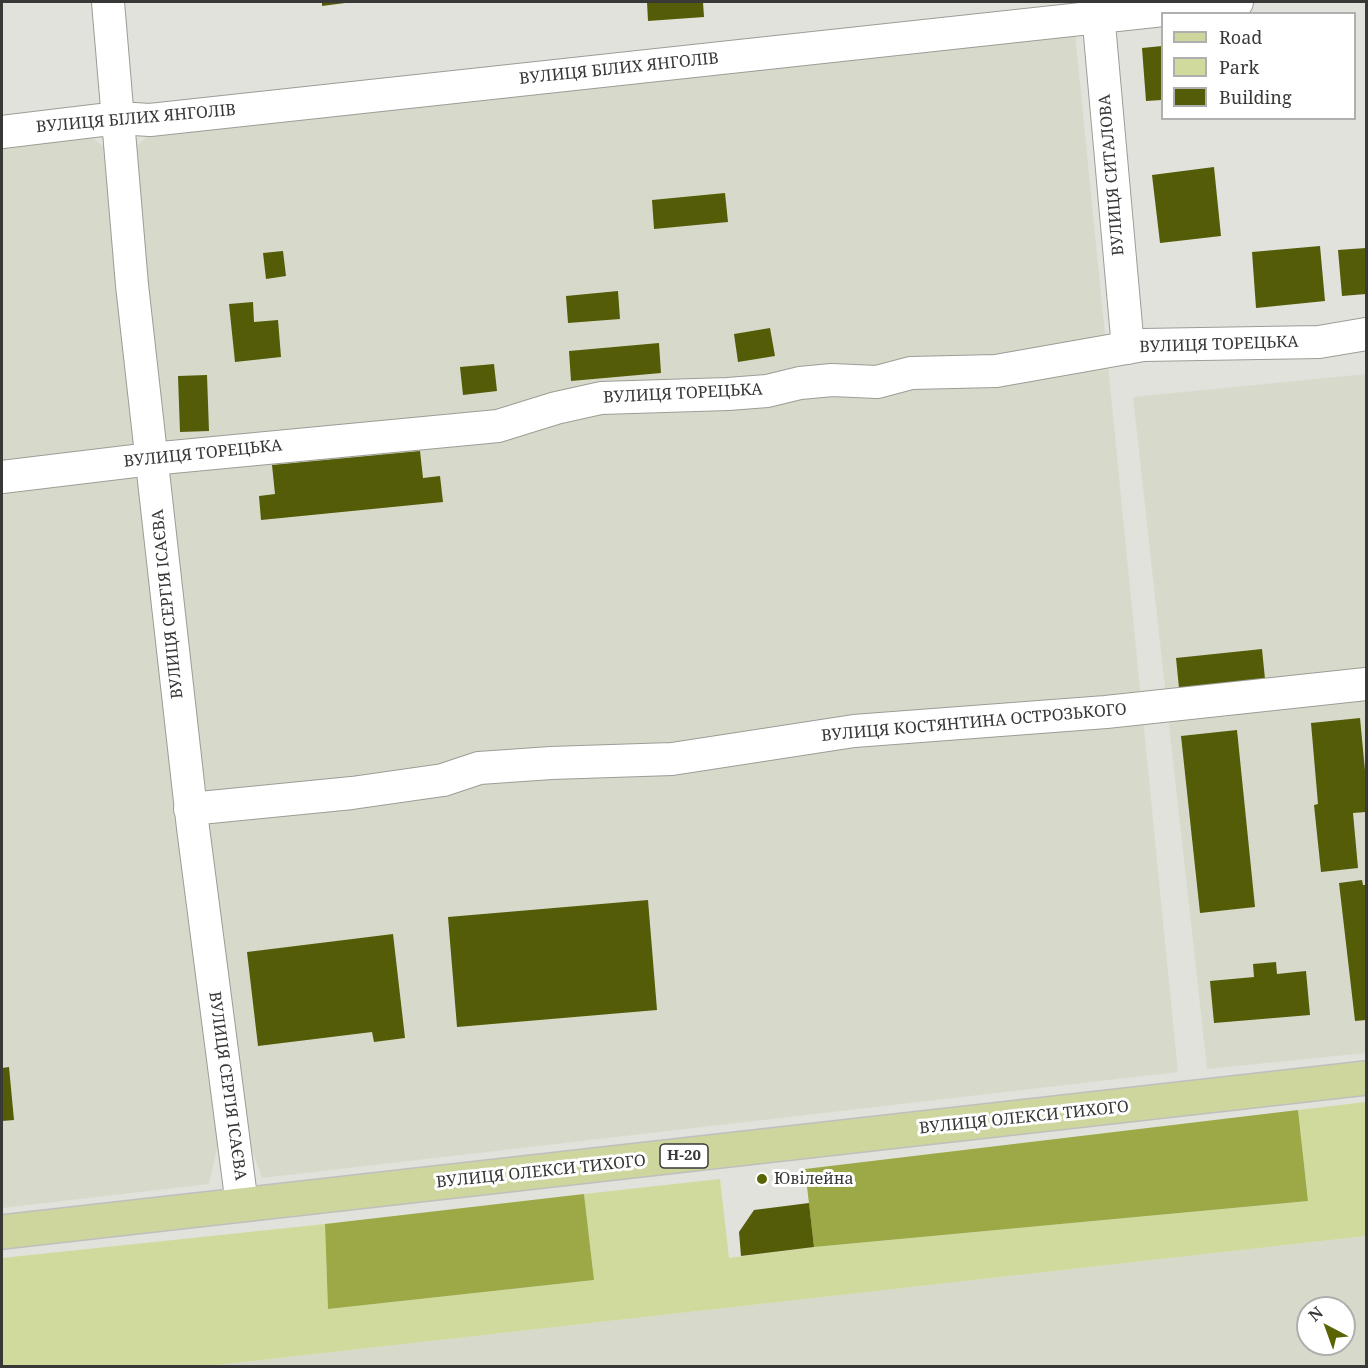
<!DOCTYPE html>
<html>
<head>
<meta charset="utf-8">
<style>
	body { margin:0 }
	#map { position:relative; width:1368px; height:1368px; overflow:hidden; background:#e1e2db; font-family:"Noto Serif",serif }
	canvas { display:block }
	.frame { position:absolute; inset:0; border:3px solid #383836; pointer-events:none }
	.legend { position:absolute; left:1161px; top:12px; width:195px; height:108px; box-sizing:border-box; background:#fff; border:2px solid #afafaf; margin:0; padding:8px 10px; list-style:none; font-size:18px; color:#383836 }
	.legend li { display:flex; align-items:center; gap:12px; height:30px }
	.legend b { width:30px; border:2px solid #afafaf }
	.north { position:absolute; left:1296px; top:1296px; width:60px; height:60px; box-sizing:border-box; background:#fff; border:2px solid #afafaf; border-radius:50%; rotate:319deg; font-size:16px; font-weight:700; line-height:24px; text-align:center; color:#383836 }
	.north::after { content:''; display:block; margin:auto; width:21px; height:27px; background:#5b6402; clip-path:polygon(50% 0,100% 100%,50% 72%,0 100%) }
</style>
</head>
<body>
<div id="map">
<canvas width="1368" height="1368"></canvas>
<div class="frame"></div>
<ul class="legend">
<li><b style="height:8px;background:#ced69d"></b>Road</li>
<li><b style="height:16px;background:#d0da9c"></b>Park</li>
<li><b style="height:16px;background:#545c07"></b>Building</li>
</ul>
<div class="north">N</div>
</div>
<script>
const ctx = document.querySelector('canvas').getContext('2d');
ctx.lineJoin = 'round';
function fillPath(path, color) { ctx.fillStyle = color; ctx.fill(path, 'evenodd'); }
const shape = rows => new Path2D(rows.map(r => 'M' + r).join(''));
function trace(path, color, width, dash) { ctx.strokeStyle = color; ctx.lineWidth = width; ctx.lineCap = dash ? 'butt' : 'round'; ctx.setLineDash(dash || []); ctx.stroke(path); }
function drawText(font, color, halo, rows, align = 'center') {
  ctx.font = font + ' "Noto Serif",serif'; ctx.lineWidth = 6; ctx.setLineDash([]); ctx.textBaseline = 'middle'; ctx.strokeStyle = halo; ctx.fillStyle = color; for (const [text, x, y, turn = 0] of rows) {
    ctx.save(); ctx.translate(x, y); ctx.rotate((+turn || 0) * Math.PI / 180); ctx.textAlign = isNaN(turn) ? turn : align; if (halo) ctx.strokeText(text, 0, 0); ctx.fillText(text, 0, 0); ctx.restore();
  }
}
const built = shape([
	[1075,32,1178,1072,262,1178,247,1136,207,823,146,282,135,147,152,133],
	[91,136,106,149,219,1140,209,1184,2,1208,2,148],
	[1366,374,1366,1053,1207,1069,1133,397],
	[1366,1236,1366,1366,208,1366],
	[1308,1308,1344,1308,1344,1344,1308,1344]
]);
const green = shape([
	[1366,1102,1366,1236,208,1366,2,1366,2,1258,325,1224,328,1309,594,1280,584,1194,720,1179,729,1258,814,1247,1308,1201,1298,1110]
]);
const forest = shape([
	[1298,1110,1308,1201,814,1247,805,1169],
	[584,1194,594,1280,328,1309,325,1224]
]);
const building = shape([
	[322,2,345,2,345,3,322,6],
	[647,2,703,2,704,17,648,21],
	[1162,46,1162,100,1146,101,1142,48],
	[1214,167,1221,236,1160,243,1152,175],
	[725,193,728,222,654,229,652,200],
	[1320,246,1325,301,1256,308,1252,252],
	[1366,248,1366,294,1342,296,1338,250],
	[283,251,286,276,266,279,263,253],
	[618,291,620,319,568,323,566,296],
	[253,302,254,322,278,320,281,357,235,362,229,304],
	[770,328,775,356,738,362,734,334],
	[659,343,661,373,571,381,569,351],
	[494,364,497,391,463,395,460,367],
	[207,375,209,431,180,432,178,376],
	[420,451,423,478,440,476,443,502,261,520,259,496,275,494,272,465],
	[1262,649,1265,679,1179,688,1176,658],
	[1360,718,1366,781,1366,812,1353,813,1358,868,1321,872,1314,805,1318,804,1311,723],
	[1237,730,1255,907,1200,913,1181,736],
	[1362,880,1363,885,1366,885,1366,1020,1355,1021,1339,883],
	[648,900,657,1010,457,1027,448,917],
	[393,934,405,1038,374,1042,372,1032,258,1046,247,952],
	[1276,962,1277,974,1306,971,1310,1015,1214,1023,1210,981,1254,977,1253,964],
	[9,1067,14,1120,2,1121,2,1068],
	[809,1203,814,1247,741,1256,739,1232,754,1210]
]);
const minor = shape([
	[108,2,132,285,193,828,242,1205],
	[1097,2,1128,348],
	[2,132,118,118,150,120,1237,2],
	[2,477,151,459,498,426,556,408,601,398,728,394,767,391,800,383,832,380,877,382,911,373,996,371,1143,345,1319,342,1366,334],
	[190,809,352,793,443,780,479,768,551,763,672,759,854,731,1106,712,1366,684]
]);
const primary = shape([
	[2,1232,1366,1078]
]);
const markers = [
	[762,1179,6,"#5b6402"]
];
const shields = [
	[684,1156,48]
];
const shieldNames = [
	["Н-20",684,1156]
];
const streetNames = [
	["ВУЛИЦЯ БІЛИХ ЯНГОЛІВ",619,69,-6],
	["ВУЛИЦЯ БІЛИХ ЯНГОЛІВ",136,119,-5],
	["ВУЛИЦЯ СИТАЛОВА",1112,175,-95],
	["ВУЛИЦЯ ТОРЕЦЬКА",1219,345,-2],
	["ВУЛИЦЯ ТОРЕЦЬКА",683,394,-3],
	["ВУЛИЦЯ ТОРЕЦЬКА",203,454,-6],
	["ВУЛИЦЯ СЕРГІЯ ІСАЄВА",168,604,-96],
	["ВУЛИЦЯ КОСТЯНТИНА ОСТРОЗЬКОГО",974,723,-5],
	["ВУЛИЦЯ СЕРГІЯ ІСАЄВА",227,1086,82],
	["ВУЛИЦЯ ОЛЕКСИ ТИХОГО",1024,1118,-6],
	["ВУЛИЦЯ ОЛЕКСИ ТИХОГО",541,1172,-6]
];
const poiNames = [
	["Ювілейна",774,1179]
];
fillPath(built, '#d7dacb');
fillPath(green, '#d0da9c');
fillPath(forest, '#9ca946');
fillPath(building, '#545c07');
trace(minor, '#9b9d96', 34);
trace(primary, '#bfbfbf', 36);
trace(minor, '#fff', 32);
trace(primary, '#ced69d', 33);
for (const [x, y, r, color] of markers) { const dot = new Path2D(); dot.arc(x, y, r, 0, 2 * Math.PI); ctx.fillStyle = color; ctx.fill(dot); trace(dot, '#fff', 2); }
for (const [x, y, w] of shields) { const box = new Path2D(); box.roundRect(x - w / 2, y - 12, w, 24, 4.5); ctx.fillStyle = '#fff'; ctx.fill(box); trace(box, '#383836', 1.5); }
drawText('bold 15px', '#383836', null, shieldNames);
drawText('16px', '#383836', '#fff', streetNames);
drawText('16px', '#383836', '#fff', poiNames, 'left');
</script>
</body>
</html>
